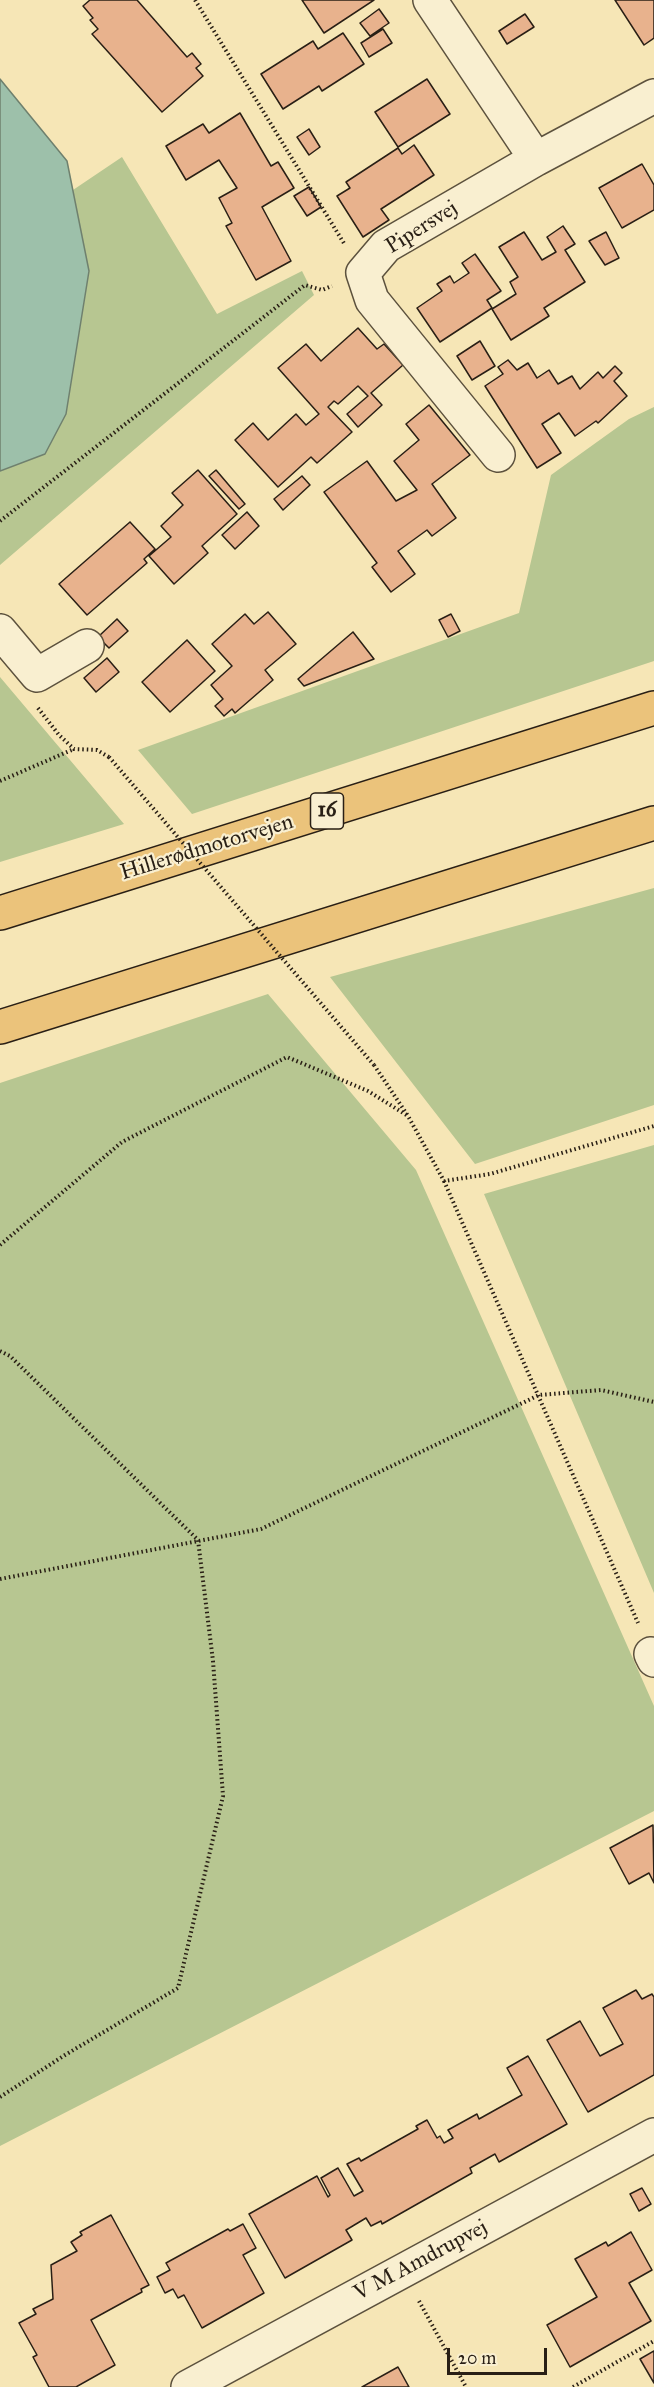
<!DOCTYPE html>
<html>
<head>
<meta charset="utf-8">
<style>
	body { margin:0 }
	#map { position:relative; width:654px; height:2387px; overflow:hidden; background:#f6e6b6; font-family:"IM FELL Great Primer",serif }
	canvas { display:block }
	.scale { position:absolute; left:447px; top:2348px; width:100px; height:27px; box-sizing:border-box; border:3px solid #291f15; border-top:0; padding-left:8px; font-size:18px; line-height:21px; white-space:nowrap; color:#291f15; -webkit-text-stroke:4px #f9efd0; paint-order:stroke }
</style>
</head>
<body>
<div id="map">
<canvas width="654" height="2387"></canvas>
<div class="scale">20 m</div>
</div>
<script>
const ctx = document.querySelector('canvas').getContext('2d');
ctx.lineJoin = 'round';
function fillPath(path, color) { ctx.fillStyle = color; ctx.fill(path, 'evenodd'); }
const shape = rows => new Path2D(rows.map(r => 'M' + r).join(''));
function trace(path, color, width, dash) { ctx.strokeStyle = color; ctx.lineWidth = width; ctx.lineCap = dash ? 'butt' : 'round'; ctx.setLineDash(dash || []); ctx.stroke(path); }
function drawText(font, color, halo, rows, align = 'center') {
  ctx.font = font + ' "IM FELL Great Primer",serif'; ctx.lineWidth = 4.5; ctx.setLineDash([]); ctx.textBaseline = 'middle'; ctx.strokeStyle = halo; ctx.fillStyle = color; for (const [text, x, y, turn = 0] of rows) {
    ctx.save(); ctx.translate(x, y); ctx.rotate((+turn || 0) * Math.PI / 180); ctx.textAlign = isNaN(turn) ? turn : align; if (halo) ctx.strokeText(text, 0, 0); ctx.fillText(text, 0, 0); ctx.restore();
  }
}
const green = shape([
	[122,157,217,314,302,271,314,295,0,565,0,471,45,454,66,414,89,271,73,190],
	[654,407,654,661,192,814,138,750,519,613,551,475,629,419],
	[0,677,124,824,0,862],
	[654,888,654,1105,475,1164,330,977],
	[268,994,416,1170,654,1706,654,1811,0,2146,0,1083],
	[654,1145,654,1593,484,1194]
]);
const water = shape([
	[0,79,67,161,89,271,66,414,45,454,0,471,0,79]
]);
const building = shape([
	[90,0,137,0,187,57,192,53,201,64,196,68,203,76,162,112,92,34,98,29,90,20,93,18,83,6,90,0],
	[302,0,374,0,324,33,302,0],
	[615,0,654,0,654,38,644,45,615,0],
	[379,9,389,23,370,36,360,23,379,9],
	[525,14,534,27,507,44,499,31,525,14],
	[383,29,392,43,369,57,361,43,383,29],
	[343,33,364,64,322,91,319,86,283,109,261,74,313,41,318,49,343,33],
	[427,79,450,114,398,147,375,112,427,79],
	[240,113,271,166,278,162,294,188,262,207,291,261,256,280,226,226,232,223,219,198,237,188,219,160,186,180,166,146,203,124,209,133,240,113],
	[309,129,320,147,309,155,297,137,309,129],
	[414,145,434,175,381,209,389,220,363,237,337,196,350,188,346,182,398,148,402,154,414,145],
	[642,164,654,185,654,210,622,228,599,188,642,164],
	[309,187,321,207,307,216,294,196,309,187],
	[563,226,575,244,565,250,585,282,544,308,549,316,511,340,492,309,516,294,510,282,518,277,499,247,524,232,542,260,556,252,547,237,563,226],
	[606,232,619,258,605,265,589,241,606,232],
	[475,254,501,291,487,300,492,308,440,342,417,308,442,291,437,284,450,276,454,283,469,273,462,263,475,254],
	[358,328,377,349,384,344,403,365,371,393,382,405,358,427,347,414,368,396,358,386,338,404,334,401,328,407,352,432,317,463,311,457,278,487,235,440,253,423,268,440,296,414,306,425,319,414,278,368,306,344,321,361,358,328],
	[480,341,495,366,472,380,457,356,480,341],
	[508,360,517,370,528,363,537,378,549,370,558,384,572,376,580,389,598,372,603,378,615,366,622,373,614,381,627,396,598,423,596,421,575,436,559,413,542,424,561,453,537,468,485,386,503,374,498,367,508,360],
	[429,405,470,455,432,484,456,518,432,536,427,530,398,551,415,574,391,592,372,567,377,563,324,492,367,461,396,501,417,490,394,461,419,440,406,424,429,405],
	[198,470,237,514,202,546,208,553,174,584,149,556,171,537,161,526,183,505,172,493,198,470],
	[216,470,245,504,239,509,209,476,216,470],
	[302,476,310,485,283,510,274,499,302,476],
	[247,512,259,526,235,549,222,535,247,512],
	[130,522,155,549,144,559,147,563,87,615,59,584,130,522],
	[268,612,296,644,265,670,273,680,235,713,232,709,224,716,215,706,223,699,211,685,232,666,212,644,245,614,254,624,268,612],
	[451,614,460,631,448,637,439,620,451,614],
	[117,619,128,631,109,648,98,637,117,619],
	[353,632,374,659,304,686,298,679,353,632],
	[187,640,215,671,170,712,142,682,187,640],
	[107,658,119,672,96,692,84,678,107,658],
	[653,1825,654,1883,649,1873,629,1884,610,1848,653,1825],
	[636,1990,642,1999,652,1994,654,1997,654,2075,588,2112,547,2040,580,2021,600,2056,623,2044,603,2008,636,1990],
	[528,2056,567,2124,499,2162,495,2154,470,2168,472,2173,382,2224,381,2221,371,2226,366,2218,346,2230,352,2240,285,2278,249,2214,317,2176,328,2197,330,2195,321,2178,338,2168,354,2196,363,2191,347,2164,359,2158,361,2161,418,2129,416,2126,427,2120,437,2138,440,2136,444,2143,453,2138,448,2130,477,2114,479,2119,522,2095,507,2068,528,2056],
	[642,2188,651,2204,639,2211,630,2194,642,2188],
	[111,2215,149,2285,141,2289,142,2292,91,2320,115,2365,76,2387,49,2387,33,2357,37,2355,19,2323,36,2314,33,2309,53,2299,51,2265,77,2251,71,2242,82,2235,80,2232,111,2215],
	[243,2224,256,2248,243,2255,264,2293,202,2328,184,2295,178,2298,173,2289,165,2293,157,2277,170,2270,166,2263,228,2229,230,2231,243,2224],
	[631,2232,652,2270,629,2283,651,2321,570,2367,547,2325,597,2297,575,2259,606,2242,608,2246,631,2232],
	[654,2351,654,2383,640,2359,654,2351],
	[398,2367,409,2387,362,2387,398,2367]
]);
const path = shape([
	[195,0,345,245],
	[0,521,305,285,322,290,332,286],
	[38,708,59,735,74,749,97,750,109,757],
	[0,781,74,749],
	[374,1065,408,1116,444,1181,490,1174,654,1126],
	[444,1181,638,1623],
	[0,1245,122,1142,287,1057,368,1091,408,1116],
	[0,1351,10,1356,198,1540,213,1661,223,1796,178,1988,65,2055,0,2097],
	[0,1579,261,1529,539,1395,601,1390,654,1402],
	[419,2301,466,2387],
	[573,2387,654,2341]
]);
const minor = shape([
	[430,0,536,159],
	[498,455,372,300,363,273,386,246,536,159,654,96],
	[0,631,37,675,87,646],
	[651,1654,654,1660],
	[188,2387,654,2135]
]);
const highway = shape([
	[0,913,654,708],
	[0,1027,654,823]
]);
const pathBridge = shape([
	[109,757,374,1065]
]);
const shields = [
	[327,811,33]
];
const shieldNames = [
	["16",327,811]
];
const streetNames = [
	["Pipersvej",422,228,-32],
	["Hillerødmotorvejen",207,848,-17],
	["V M Amdrupvej",421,2261,-28]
];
fillPath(green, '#b7c691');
fillPath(water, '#9dc0aa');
trace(water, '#6f806e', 1.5);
fillPath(building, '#e8b28d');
trace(building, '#291f15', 1.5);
trace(minor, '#5c513d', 36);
trace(highway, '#291f15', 36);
trace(path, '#291f15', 4, [1.5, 3]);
trace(minor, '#f9efd0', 33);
trace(highway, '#ebc37b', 33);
trace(pathBridge, '#291f15', 4, [1.5, 3]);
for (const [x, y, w] of shields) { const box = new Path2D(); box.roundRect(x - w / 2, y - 18, w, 36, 4.5); ctx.fillStyle = '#f9efd0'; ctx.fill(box); trace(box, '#291f15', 1.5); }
drawText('bold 21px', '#291f15', null, shieldNames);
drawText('22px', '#291f15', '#f9efd0', streetNames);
</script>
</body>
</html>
